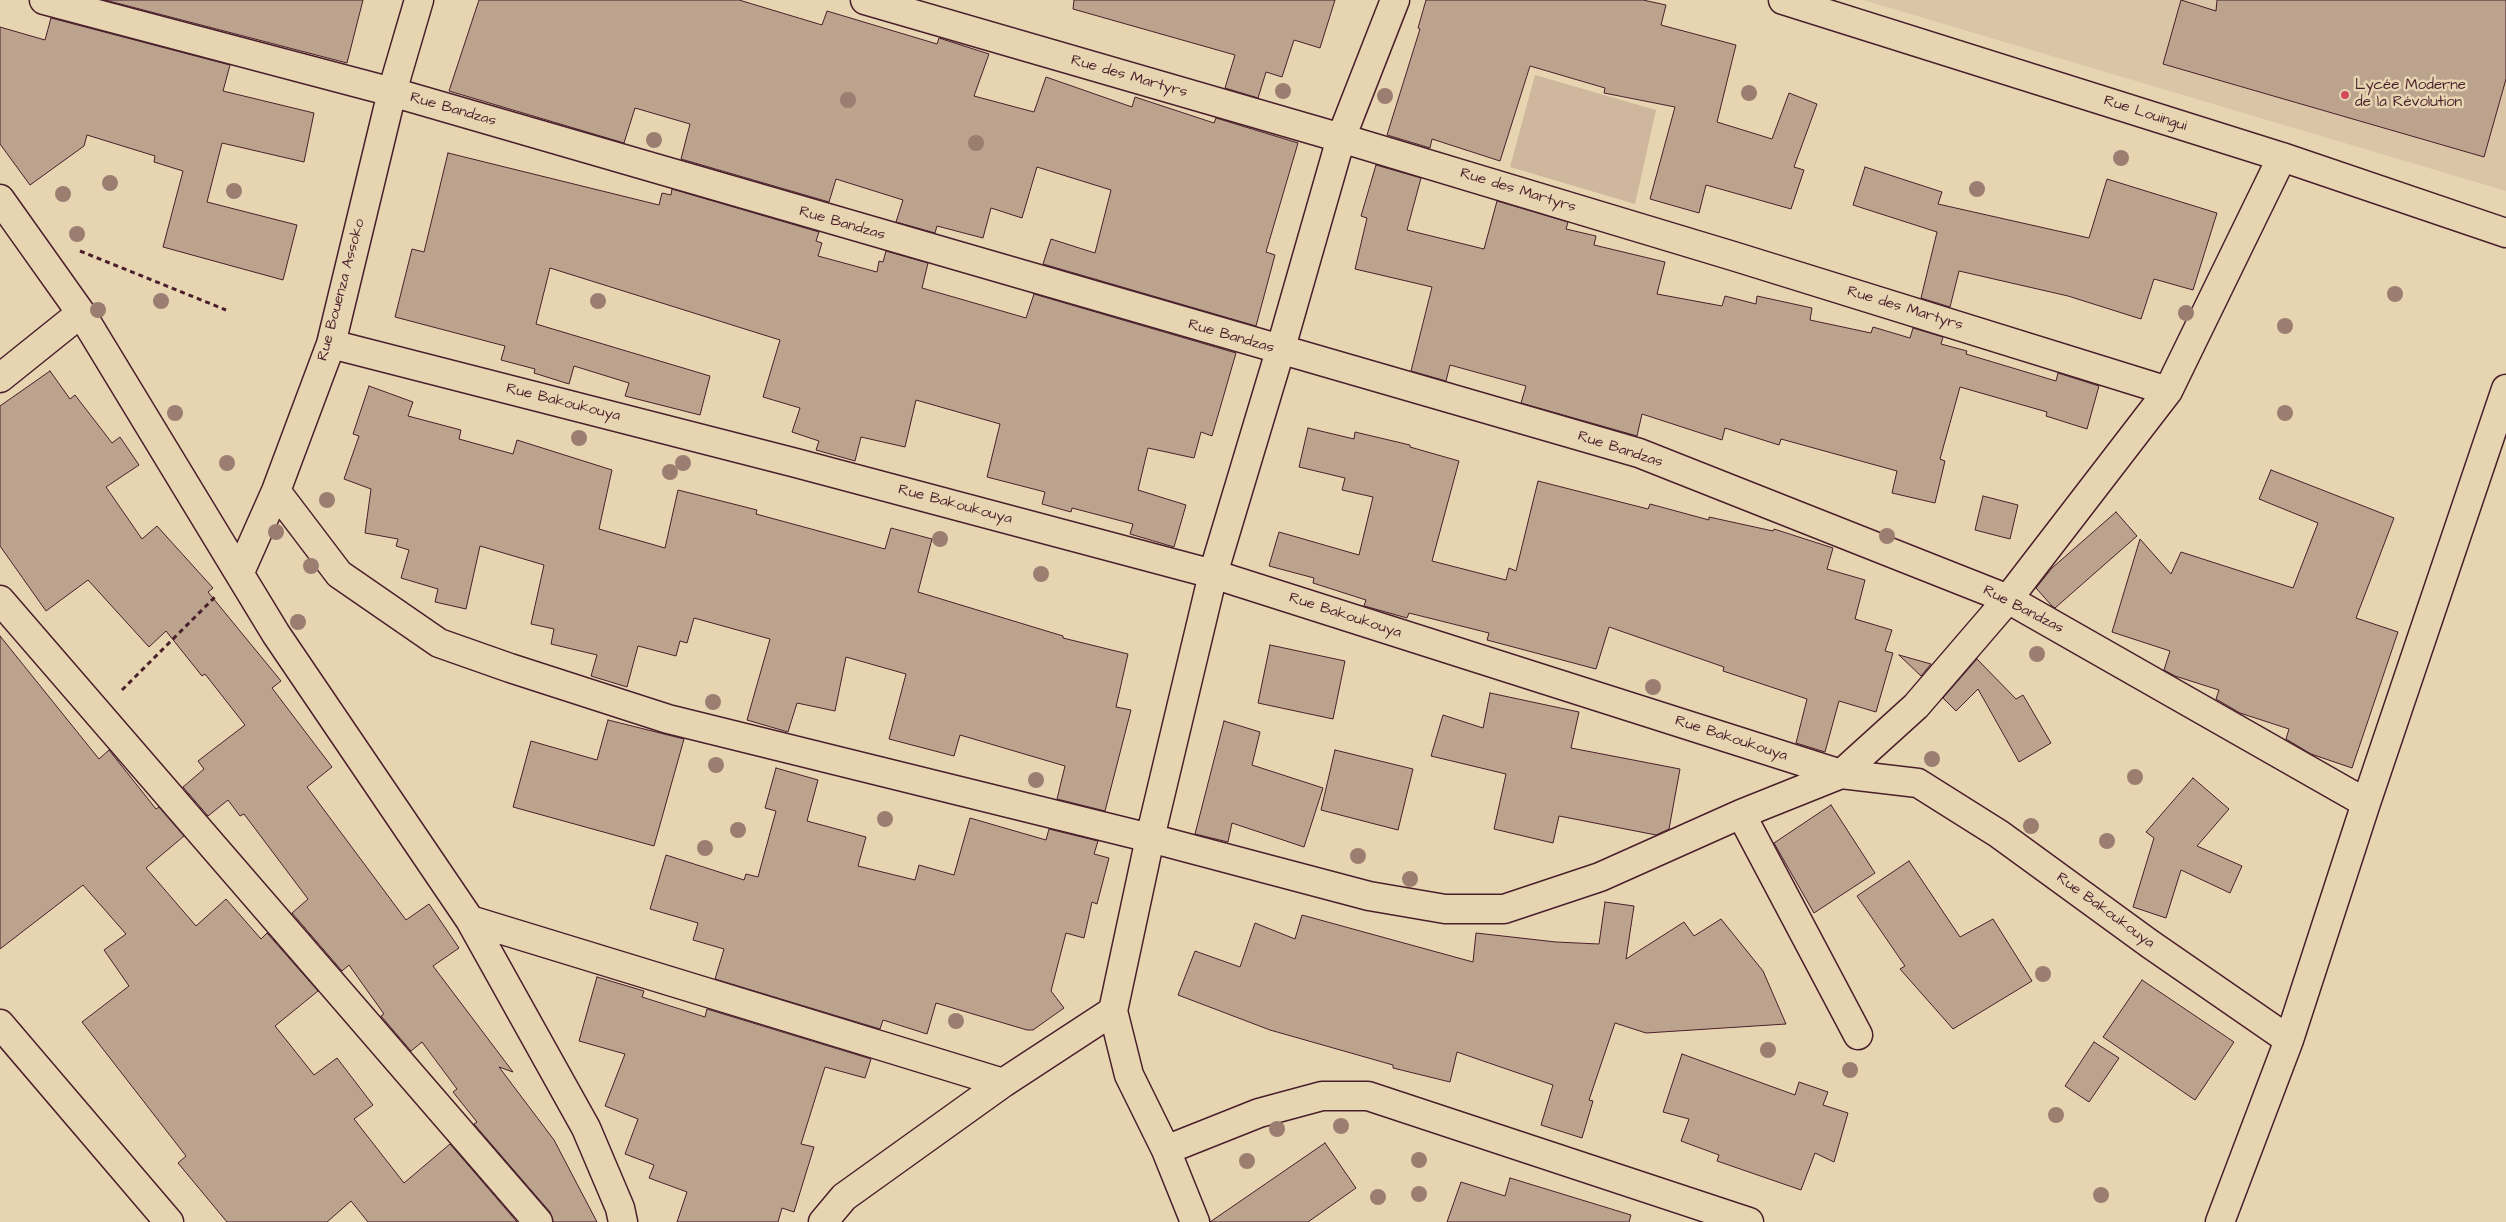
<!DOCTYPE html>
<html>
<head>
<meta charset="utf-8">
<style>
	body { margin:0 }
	canvas { display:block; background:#e7d5b2 }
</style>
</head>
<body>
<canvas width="2506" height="1222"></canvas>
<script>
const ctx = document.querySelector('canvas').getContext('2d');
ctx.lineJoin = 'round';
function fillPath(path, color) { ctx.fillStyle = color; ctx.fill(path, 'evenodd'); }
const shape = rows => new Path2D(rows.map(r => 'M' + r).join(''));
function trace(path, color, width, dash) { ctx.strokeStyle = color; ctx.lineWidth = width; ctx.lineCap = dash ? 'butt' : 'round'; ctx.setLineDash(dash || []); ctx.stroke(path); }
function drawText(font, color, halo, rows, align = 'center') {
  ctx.font = font + ' "Architects Daughter",sans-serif'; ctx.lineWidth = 5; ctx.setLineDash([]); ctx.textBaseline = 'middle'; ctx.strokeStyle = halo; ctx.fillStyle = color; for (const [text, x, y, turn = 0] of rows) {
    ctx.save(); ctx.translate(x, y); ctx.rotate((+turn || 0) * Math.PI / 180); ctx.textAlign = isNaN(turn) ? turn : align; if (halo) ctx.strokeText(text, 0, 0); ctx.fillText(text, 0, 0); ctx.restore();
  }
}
const built = shape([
	[1863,0,2506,0,2506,191]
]);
const green = shape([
	[1535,75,1656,110,1635,204,1510,167]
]);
const building = shape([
	[105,0,363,0,347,63,105,0],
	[479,0,739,0,822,25,827,11,937,44,939,38,989,54,974,96,1034,112,1046,77,1132,107,1135,97,1214,123,1216,118,1298,143,1266,252,1275,255,1256,326,1043,264,1051,239,1095,253,1111,190,1037,167,1022,218,991,208,983,238,937,226,935,233,896,222,903,200,836,179,829,202,681,159,690,124,635,108,624,143,449,91,479,0],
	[1074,0,1335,0,1320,48,1294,40,1282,77,1266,72,1258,98,1225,88,1235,55,1073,9,1074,0],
	[1426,0,1643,0,1666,5,1661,25,1736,45,1717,122,1772,139,1789,93,1817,104,1794,167,1804,170,1791,209,1706,185,1699,213,1650,199,1675,107,1604,93,1605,88,1530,66,1500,161,1432,139,1430,148,1387,135,1420,29,1418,28,1426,0],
	[2181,0,2216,11,2217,0,2506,0,2506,79,2484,157,2163,64,2181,0],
	[51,18,230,65,223,91,314,113,304,162,222,143,207,202,297,225,283,280,163,247,183,171,154,162,155,156,87,135,84,146,30,185,0,144,0,27,45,40,51,18],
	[448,153,659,205,662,193,671,195,672,189,819,232,816,241,822,243,818,256,877,272,879,261,883,262,886,251,928,263,922,288,964,300,1026,318,1034,294,1236,353,1212,436,1201,432,1194,458,1148,448,1138,490,1186,505,1174,547,1130,534,1133,524,1072,508,1071,512,1042,504,1045,492,987,477,1000,424,916,400,905,447,861,437,855,461,816,450,819,441,792,432,800,408,763,397,780,340,550,268,536,324,710,376,700,415,625,396,629,383,574,366,569,384,534,373,535,369,501,360,505,346,395,317,412,249,424,252,448,153],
	[1376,165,1421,178,1407,230,1484,249,1497,201,1568,222,1566,229,1596,236,1594,245,1665,262,1657,294,1722,306,1725,296,1756,304,1757,296,1812,308,1810,320,1871,333,1873,327,1910,338,1913,328,1943,337,1941,344,1967,351,1966,354,2056,381,2058,373,2099,386,2087,429,2046,416,2047,412,1960,387,1940,459,1945,461,1935,503,1892,493,1897,471,1781,439,1779,445,1725,428,1722,440,1642,414,1637,436,1521,403,1526,386,1450,365,1446,381,1411,371,1432,287,1355,269,1367,218,1361,216,1376,165],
	[1865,167,1942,192,1938,204,2089,238,2107,179,2217,213,2193,290,2154,279,2141,319,2068,296,1959,271,1950,307,1921,298,1937,232,1853,205,1865,167],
	[50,371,70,399,75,395,112,443,120,437,139,465,106,487,142,539,157,526,213,588,208,592,281,681,272,688,332,767,307,787,406,920,429,904,459,948,433,966,513,1072,499,1067,554,1140,597,1222,553,1222,550,1212,474,1124,477,1122,453,1092,457,1089,422,1042,411,1051,381,1016,384,1014,349,965,342,971,292,913,308,899,244,814,240,816,228,800,208,816,183,787,204,769,198,761,245,725,205,674,202,676,166,631,149,647,88,580,46,611,0,546,0,406,50,371],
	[369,386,413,402,408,416,461,430,459,439,513,454,517,440,612,470,599,529,665,548,678,490,757,510,756,514,885,549,891,528,932,539,918,592,1063,636,1063,638,1128,654,1116,707,1131,710,1105,811,1057,799,1065,766,960,735,954,756,889,739,906,674,846,657,835,711,797,703,788,732,747,720,770,639,694,618,687,643,680,641,676,656,638,646,627,687,591,676,597,655,551,644,554,629,531,624,544,565,480,546,466,609,435,602,438,589,401,578,409,550,396,546,398,539,365,533,371,489,344,479,359,436,353,434,369,386],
	[1308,428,1354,439,1355,432,1410,445,1410,447,1459,461,1432,561,1506,580,1509,568,1516,571,1538,481,1648,509,1650,504,1709,520,1709,517,1773,531,1774,529,1833,548,1827,569,1865,580,1855,619,1892,630,1885,651,1893,653,1876,712,1839,701,1825,752,1796,743,1807,699,1723,671,1724,667,1609,627,1596,669,1487,640,1489,633,1409,613,1407,618,1368,607,1364,606,1366,600,1313,583,1314,578,1269,566,1279,532,1359,555,1373,497,1342,490,1345,478,1299,467,1308,428],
	[2271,470,2394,518,2356,618,2398,632,2352,768,2311,754,2286,739,2289,729,2240,713,2216,699,2219,690,2175,676,2164,670,2170,651,2112,632,2140,539,2171,574,2181,552,2293,588,2318,523,2259,499,2271,470],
	[1983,496,2018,505,2010,539,1975,530,1983,496],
	[2116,512,2137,536,2055,608,2052,606,2036,588,2052,568,2116,512],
	[0,636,99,759,109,750,156,809,159,807,184,836,146,868,196,926,226,899,261,939,267,933,318,991,275,1026,314,1075,337,1058,373,1105,354,1119,404,1183,450,1144,517,1222,368,1222,351,1201,327,1222,227,1222,178,1163,186,1156,82,1022,129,986,104,950,126,934,83,885,0,949,0,636],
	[1270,645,1345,661,1333,719,1258,703,1270,645],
	[1899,655,1931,664,1921,676,1899,655],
	[1977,659,2016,699,2023,695,2051,743,2019,762,1978,689,1956,711,1943,698,1977,659],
	[1490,693,1579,712,1571,748,1680,769,1669,829,1656,835,1559,816,1553,843,1494,829,1506,774,1431,756,1443,715,1483,728,1490,693],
	[608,720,684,739,654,846,513,807,531,741,597,760,608,720],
	[1224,721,1260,732,1252,765,1323,788,1304,847,1232,823,1228,842,1195,834,1224,721],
	[1335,750,1413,769,1398,830,1321,810,1335,750],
	[776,768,818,780,807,821,866,837,858,866,915,880,919,865,954,875,970,818,1046,840,1049,829,1098,841,1094,854,1109,858,1097,904,1092,902,1084,938,1066,933,1051,991,1064,1008,1033,1030,1027,1030,936,1003,927,1034,883,1020,880,1029,715,979,724,949,693,940,698,923,650,909,666,855,744,880,746,874,758,877,776,811,765,808,776,768],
	[2193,778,2229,809,2197,846,2242,866,2230,893,2181,870,2166,918,2133,907,2154,838,2146,832,2193,778],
	[1831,805,1875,873,1814,913,1774,843,1831,805],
	[1909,861,1960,937,1993,919,2032,981,1953,1029,1900,969,1905,966,1857,896,1909,861],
	[1605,902,1634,906,1626,959,1684,922,1694,936,1721,919,1763,971,1786,1024,1646,1033,1615,1023,1589,1100,1593,1101,1582,1138,1541,1125,1553,1085,1457,1052,1450,1082,1393,1068,1393,1065,1270,1030,1178,995,1195,951,1240,967,1255,923,1295,939,1302,915,1473,962,1476,933,1556,942,1599,944,1605,902],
	[597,977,644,991,642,997,705,1017,707,1009,871,1059,865,1078,825,1067,801,1144,814,1147,794,1212,782,1208,778,1222,677,1222,687,1192,649,1178,654,1165,625,1154,638,1119,605,1106,625,1054,579,1041,597,977],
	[2142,980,2234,1042,2195,1100,2103,1037,2142,980],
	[2094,1042,2119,1058,2089,1102,2065,1086,2094,1042],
	[1682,1054,1795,1095,1799,1082,1828,1092,1823,1105,1848,1113,1834,1162,1815,1153,1801,1190,1717,1161,1719,1155,1681,1141,1689,1119,1663,1112,1682,1054],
	[1325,1143,1356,1188,1308,1222,1210,1222,1325,1143],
	[1510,1178,1631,1215,1629,1222,1447,1222,1461,1182,1505,1196,1510,1178]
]);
const path = shape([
	[80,251,226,310],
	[122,690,215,597]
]);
const minor = shape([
	[44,0,392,92,1639,453,2008,599,2366,803],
	[865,0,1341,138,1733,256,2168,391],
	[1783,0,2282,157,2506,233],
	[0,199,81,313,276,634,470,920,586,1128,620,1208,623,1222],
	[331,344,796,463,1213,574,1841,774,1918,783,1999,834,2150,944,2289,1040],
	[0,378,81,313],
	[276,491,339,574,439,643,510,668,668,719,1150,838,1369,896,1445,909,1504,909,1600,877,1741,814,1841,774,1916,706,2008,599,2168,391,2282,157],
	[240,572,276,491,331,344,392,92,419,0],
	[0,600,538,1222],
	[1741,814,1858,1035],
	[470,920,1003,1083],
	[0,1024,169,1222],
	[1166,1150,1259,1113,1322,1096,1368,1096,1749,1222],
	[823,1222,844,1197,1003,1083,1113,1011],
	[1195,1222,1166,1150,1129,1075,1113,1011,1150,838,1213,574,1280,351,1341,138,1395,0],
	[2220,1222,2289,1040,2366,803,2506,389]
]);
const trees = [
	[1283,91],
	[1749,93],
	[1385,96],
	[848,100],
	[654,140],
	[976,143],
	[2121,158],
	[110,183],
	[1977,189],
	[234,191],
	[63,194],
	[77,234],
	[2395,294],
	[161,301],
	[598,301],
	[98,310],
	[2186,313],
	[2285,326],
	[175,413],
	[2285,413],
	[579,438],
	[227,463],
	[683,463],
	[670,472],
	[327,500],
	[276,532],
	[1887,536],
	[940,539],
	[311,566],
	[1041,574],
	[298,622],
	[2037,654],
	[1653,687],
	[713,702],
	[1932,759],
	[716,765],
	[2135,777],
	[1036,780],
	[885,819],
	[2031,826],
	[738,830],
	[2107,841],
	[705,848],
	[1358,856],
	[1410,879],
	[2043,974],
	[956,1021],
	[1768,1050],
	[1850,1070],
	[2056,1115],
	[1341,1126],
	[1277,1129],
	[1419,1160],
	[1247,1161],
	[1419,1194],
	[2101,1195],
	[1378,1197]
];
const markers = [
	[2345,95,5,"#d1495b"]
];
const streetNames = [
	["Rue des Martyrs",1129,77,16],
	["Rue Bandzas",453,110,16],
	["Rue Louingui",2145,114,18],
	["Rue des Martyrs",1518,191,17],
	["Rue Bandzas",842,224,16],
	["Rue Bouenza Assoko",342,290,-75],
	["Rue des Martyrs",1905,309,17],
	["Rue Bandzas",1231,337,16],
	["Rue Bakoukouya",563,403,14],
	["Rue Bandzas",1620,450,18],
	["Rue Bakoukouya",955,505,15],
	["Rue Bandzas",2023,610,27],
	["Rue Bakoukouya",1345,616,18],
	["Rue Bakoukouya",1731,739,18],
	["Rue Bakoukouya",2105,911,36]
];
const poiNames = [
	["Lycée Moderne",2355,86],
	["de la Révolution",2355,103]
];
fillPath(built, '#dac6a7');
fillPath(green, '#ceb79c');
fillPath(building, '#bba38d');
trace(building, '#4a1f2b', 1);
trace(minor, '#4a1f2b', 31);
trace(path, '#4a1f2b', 3, [5, 4]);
trace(minor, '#e7d5b2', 28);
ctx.fillStyle = '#9c7e71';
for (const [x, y] of trees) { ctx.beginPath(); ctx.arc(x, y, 8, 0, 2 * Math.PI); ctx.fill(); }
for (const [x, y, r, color] of markers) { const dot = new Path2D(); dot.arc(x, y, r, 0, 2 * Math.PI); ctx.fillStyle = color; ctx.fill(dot); trace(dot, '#e7d5b2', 2); }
drawText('15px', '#4a1f2b', '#e7d5b2', streetNames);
drawText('15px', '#4a1f2b', '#e7d5b2', poiNames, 'left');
</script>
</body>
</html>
